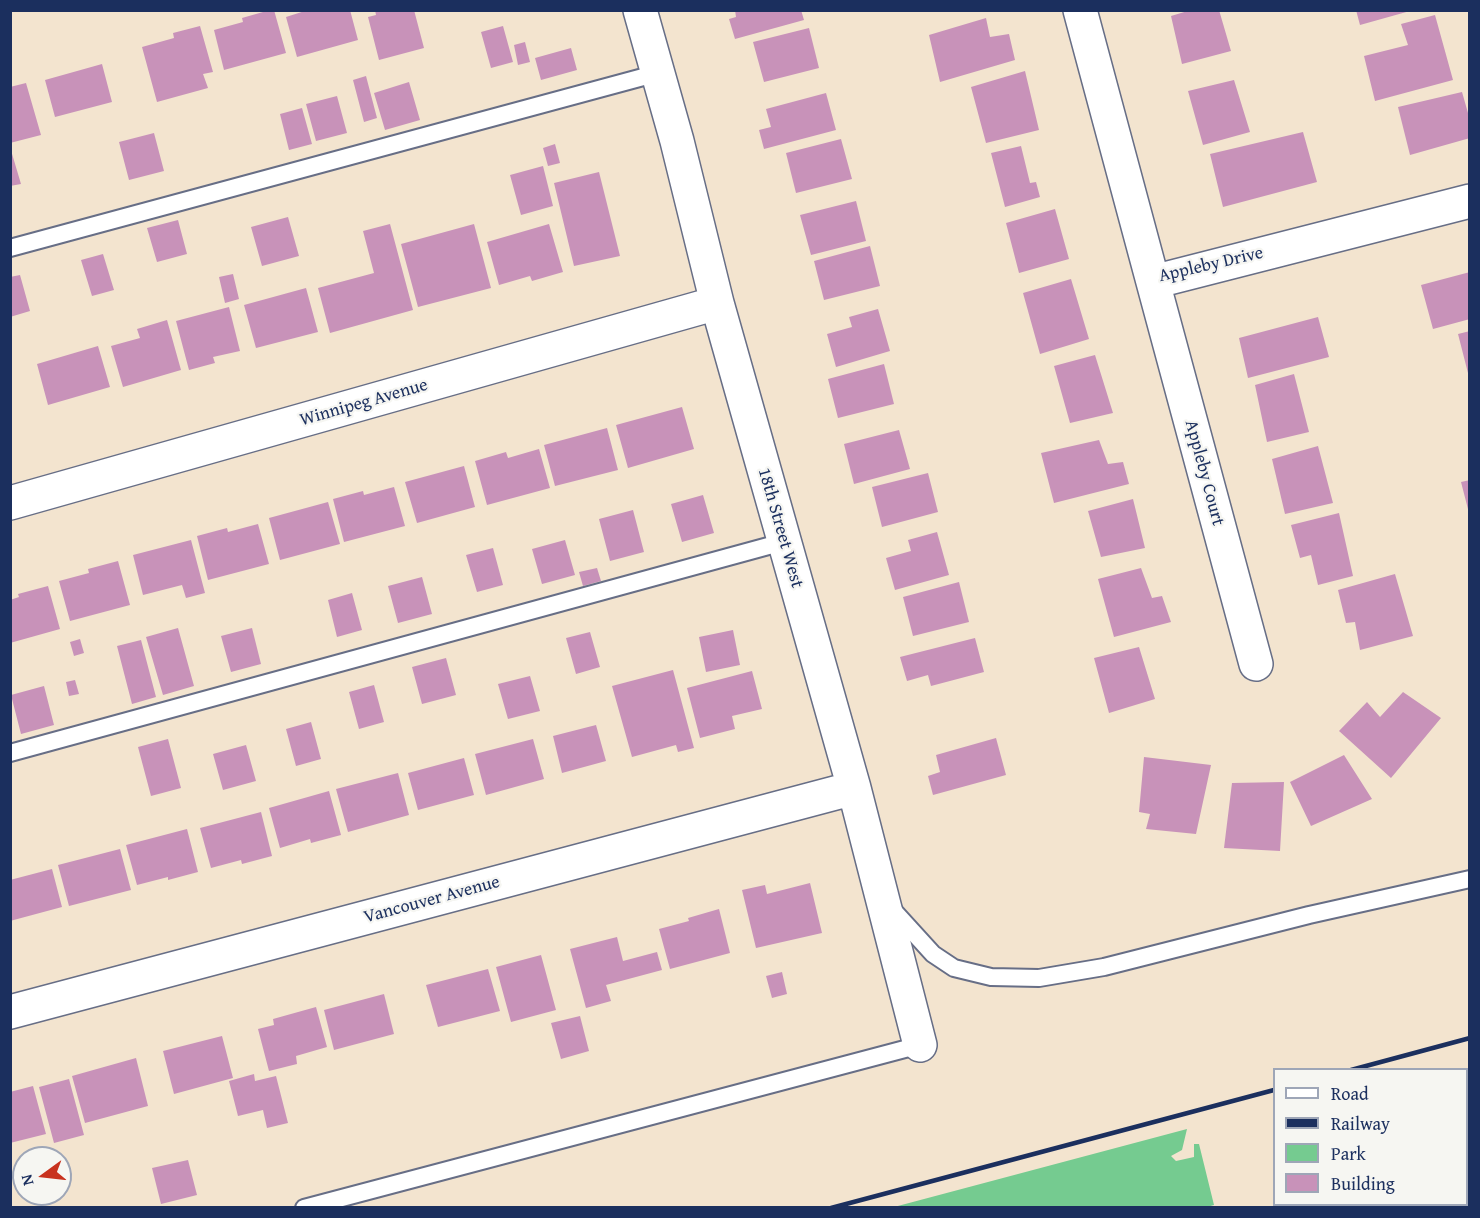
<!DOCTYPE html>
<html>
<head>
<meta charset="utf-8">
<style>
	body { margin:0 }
	#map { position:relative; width:1480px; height:1218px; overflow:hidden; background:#f3e4cf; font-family:"Gentium Book Plus",serif }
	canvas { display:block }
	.frame { position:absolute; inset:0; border:12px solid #1b2f5e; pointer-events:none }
	.legend { position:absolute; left:1273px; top:1068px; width:195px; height:138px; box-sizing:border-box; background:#f6f6f2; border:2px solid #9ea6b7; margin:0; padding:8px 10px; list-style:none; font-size:18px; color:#1b2f5e }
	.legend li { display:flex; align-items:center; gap:12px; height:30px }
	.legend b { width:30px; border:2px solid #9ea6b7 }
	.north { position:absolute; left:12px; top:1146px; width:60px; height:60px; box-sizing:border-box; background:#f6f6f2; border:2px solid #9ea6b7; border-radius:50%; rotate:255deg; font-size:16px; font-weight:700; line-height:24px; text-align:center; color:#1b2f5e }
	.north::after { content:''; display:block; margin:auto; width:21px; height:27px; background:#c8321e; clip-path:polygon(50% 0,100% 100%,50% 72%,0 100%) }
</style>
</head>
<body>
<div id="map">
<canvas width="1480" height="1218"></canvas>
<div class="frame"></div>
<ul class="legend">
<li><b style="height:8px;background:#fff"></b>Road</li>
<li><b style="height:8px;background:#1b2f5e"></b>Railway</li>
<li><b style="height:16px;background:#75cb90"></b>Park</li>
<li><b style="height:16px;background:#c892b9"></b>Building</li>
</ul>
<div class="north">N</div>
</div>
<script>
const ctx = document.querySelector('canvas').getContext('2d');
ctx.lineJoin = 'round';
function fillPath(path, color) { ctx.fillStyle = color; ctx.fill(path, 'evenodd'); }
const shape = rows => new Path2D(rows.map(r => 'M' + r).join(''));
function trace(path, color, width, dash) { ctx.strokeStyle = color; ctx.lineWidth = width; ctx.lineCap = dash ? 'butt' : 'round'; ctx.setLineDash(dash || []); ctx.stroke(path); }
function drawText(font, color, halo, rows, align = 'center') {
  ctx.font = font + ' "Gentium Book Plus",serif'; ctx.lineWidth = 4.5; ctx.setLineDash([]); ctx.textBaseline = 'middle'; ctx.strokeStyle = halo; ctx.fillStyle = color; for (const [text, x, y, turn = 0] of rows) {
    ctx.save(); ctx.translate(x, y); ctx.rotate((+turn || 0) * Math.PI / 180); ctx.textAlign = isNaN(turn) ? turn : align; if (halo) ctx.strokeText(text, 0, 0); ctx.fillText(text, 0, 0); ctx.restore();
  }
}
const green = shape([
	[1187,1129,1182,1150,1171,1156,1176,1161,1194,1157,1194,1144,1199,1144,1214,1205,1207,1207,894,1207]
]);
const building = shape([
	[270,10,274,10,286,53,224,70,214,30,243,22,242,18],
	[308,10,350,10,358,40,297,57,286,17],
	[375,10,414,10,424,48,379,60,368,17,376,15],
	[735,10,801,10,804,20,735,39,729,19,736,17],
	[1191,10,1219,10,1231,51,1182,64,1171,16],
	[1356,10,1409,10,1410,11,1360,25],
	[1435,15,1453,80,1375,101,1364,56,1408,45,1401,24],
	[986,18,990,37,1009,34,1015,60,940,82,929,35],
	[200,26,213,72,203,74,208,88,157,102,142,47,174,38,173,33],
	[503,26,513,62,491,68,481,32],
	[809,28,819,68,764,82,753,42],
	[525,42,530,62,518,65,514,45],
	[571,48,577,70,541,80,535,58],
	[102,64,112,102,55,117,45,80],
	[1025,71,1039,130,986,143,971,87],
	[366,76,377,118,364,122,353,80],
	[1234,80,1250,132,1203,145,1188,91],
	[409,82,420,120,385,130,374,93],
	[26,83,41,135,10,143,10,87],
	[1462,92,1470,120,1470,138,1410,155,1398,107],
	[826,93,836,130,764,149,759,130,771,127,766,109],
	[337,96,347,133,316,141,306,104],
	[302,108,312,144,289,150,280,114],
	[1303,132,1317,182,1223,207,1210,154],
	[154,133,164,171,129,180,119,142],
	[841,139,852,179,796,193,786,153],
	[555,144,560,163,548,166,543,148],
	[1021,146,1030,183,1036,182,1040,197,1005,207,991,153],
	[10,147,21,184,10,186],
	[543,166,553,206,521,215,510,175],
	[599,172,620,256,574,266,554,183],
	[856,201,866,241,811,255,800,215],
	[1055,209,1069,259,1019,273,1006,223],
	[288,217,299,256,262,266,251,227],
	[178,220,187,254,157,262,147,228],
	[390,224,413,310,330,333,318,288,374,273,363,231],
	[474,224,491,288,418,307,401,244],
	[549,224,563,272,532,281,530,276,499,285,487,242],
	[870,246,880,286,824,300,814,261],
	[103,254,114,290,92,296,81,260],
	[1470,272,1470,319,1433,329,1421,285],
	[233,274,239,299,225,303,219,277],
	[20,275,30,311,10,317,10,277],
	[1071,279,1089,339,1040,354,1023,293],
	[306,288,318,332,256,348,244,305],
	[229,307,240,351,213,357,215,363,189,370,176,321],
	[878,309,890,351,836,367,827,334,852,327,849,317],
	[1318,317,1329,357,1248,378,1239,338],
	[167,320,181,370,123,387,111,346,140,338,137,329],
	[1470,331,1470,377,1469,377,1458,334],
	[98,346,110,387,48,405,37,364],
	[1095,355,1113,413,1070,423,1054,366],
	[884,364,894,404,838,418,828,379],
	[1294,374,1309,432,1267,442,1255,385],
	[682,407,694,449,628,468,616,425],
	[607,428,618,470,555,486,544,445],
	[899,430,910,469,854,484,844,444],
	[1099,440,1108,464,1123,462,1129,484,1054,503,1041,453],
	[1318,446,1333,503,1285,514,1272,459],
	[539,449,550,488,487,505,475,461,506,452,508,458],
	[464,466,475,507,417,523,405,482],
	[928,473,938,512,882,527,872,487],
	[1470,480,1470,513,1469,513,1461,482],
	[394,487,405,526,344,542,333,499,363,491,364,495],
	[703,495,714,533,682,542,671,504],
	[1133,499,1145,548,1101,557,1088,511],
	[328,502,340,544,280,560,269,518],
	[633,510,644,552,610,561,599,519],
	[1339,513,1353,576,1318,585,1311,555,1300,558,1291,525],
	[258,524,269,564,208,580,197,536,227,528,228,532],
	[937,532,949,575,895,590,886,558,911,551,908,540],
	[191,540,205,593,186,598,182,585,143,595,133,555],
	[565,540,575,575,542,584,532,549],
	[493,548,503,585,477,592,466,555],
	[118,561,130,605,70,621,59,581,89,573,88,569],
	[597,568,601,581,583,586,579,572],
	[1141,568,1152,598,1162,596,1171,622,1114,637,1098,579],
	[1395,574,1413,636,1360,650,1355,622,1346,623,1338,590],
	[422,577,432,614,398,623,388,586],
	[959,582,969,622,913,636,903,597],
	[48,586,60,629,10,643,10,600,19,597,18,594],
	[352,593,362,630,337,637,328,600],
	[178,628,194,686,163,695,146,637],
	[252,628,261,664,231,672,221,636],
	[733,630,740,665,706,672,699,637],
	[590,632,600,667,576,674,566,638],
	[975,638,984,672,931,686,928,675,907,681,900,657],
	[80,639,84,653,74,656,70,642],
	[141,640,156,697,132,704,117,646],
	[1139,647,1155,699,1109,713,1094,658],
	[446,658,456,695,422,704,412,667],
	[673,670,694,748,678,752,676,745,632,757,612,686],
	[752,671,762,709,732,716,735,729,700,738,687,688],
	[530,676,540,711,508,719,498,684],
	[75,680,79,694,69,696,66,682],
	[374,685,384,722,359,729,349,692],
	[44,686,54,725,21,734,11,695],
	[1403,692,1441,718,1391,778,1339,731,1367,702,1380,717],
	[311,722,321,759,296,766,286,729],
	[596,725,606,761,562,773,553,736],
	[996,738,1006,775,933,795,928,776,940,772,936,755],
	[168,739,181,788,151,796,138,747],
	[533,739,544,779,486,795,475,754],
	[246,745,256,781,223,790,213,754],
	[1344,755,1372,799,1311,826,1290,782],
	[1144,757,1211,765,1196,834,1146,829,1150,814,1139,812],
	[464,758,474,795,418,810,408,773],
	[398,773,409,815,348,832,336,789],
	[1284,782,1280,851,1224,848,1232,783],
	[329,791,341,835,311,843,310,839,280,848,269,808],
	[261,812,272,856,242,864,241,860,211,868,200,828],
	[187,829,198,872,168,880,168,877,137,885,126,845],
	[120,849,131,890,69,906,58,865],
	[52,869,62,907,10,921,10,880],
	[810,883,822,933,756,948,742,890,765,885,767,894],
	[719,909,730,953,670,969,659,929,689,921,688,918],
	[617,937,623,961,657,952,662,970,606,985,611,1001,586,1008,570,949],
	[541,955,556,1010,511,1022,496,967],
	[488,969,500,1011,438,1027,426,985],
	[782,972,787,994,772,998,766,976],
	[384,994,394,1034,334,1050,324,1010],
	[316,1007,327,1047,296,1056,297,1064,269,1071,258,1029,274,1025,273,1019],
	[580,1016,589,1051,561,1059,551,1023],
	[222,1036,233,1078,174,1094,163,1051],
	[136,1058,148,1106,85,1123,72,1076],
	[254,1074,255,1081,276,1076,288,1123,267,1128,263,1110,238,1116,229,1081],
	[69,1079,84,1135,54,1143,39,1087],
	[33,1086,46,1134,10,1143,10,1092],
	[188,1160,197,1195,161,1204,152,1168]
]);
const service = shape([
	[10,248,658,73],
	[10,753,783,542],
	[892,909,933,954,954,968,991,977,1039,978,1104,967,1309,915,1470,879],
	[304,1208,920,1045]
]);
const minor = shape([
	[640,10,677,141,717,303,854,788,920,1045],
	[1080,10,1153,282,1470,201],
	[1153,282,1256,664],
	[10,503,717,303],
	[10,1012,854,788]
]);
const rail = shape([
	[1351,1070,1470,1038],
	[831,1208,1274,1090]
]);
const streetNames = [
	["Appleby Drive",1211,265,-13],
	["Winnipeg Avenue",364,403,-16],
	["Appleby Court",1204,473,75],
	["18th Street West",780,528,74],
	["Vancouver Avenue",432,900,-15]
];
fillPath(green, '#75cb90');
fillPath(building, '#c892b9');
trace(service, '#676e86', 20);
trace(minor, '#676e86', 36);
trace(service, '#fff', 16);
trace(minor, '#fff', 33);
trace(rail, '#1b2f5e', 4.5);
drawText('18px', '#1b2f5e', '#f6f6f2', streetNames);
</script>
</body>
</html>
